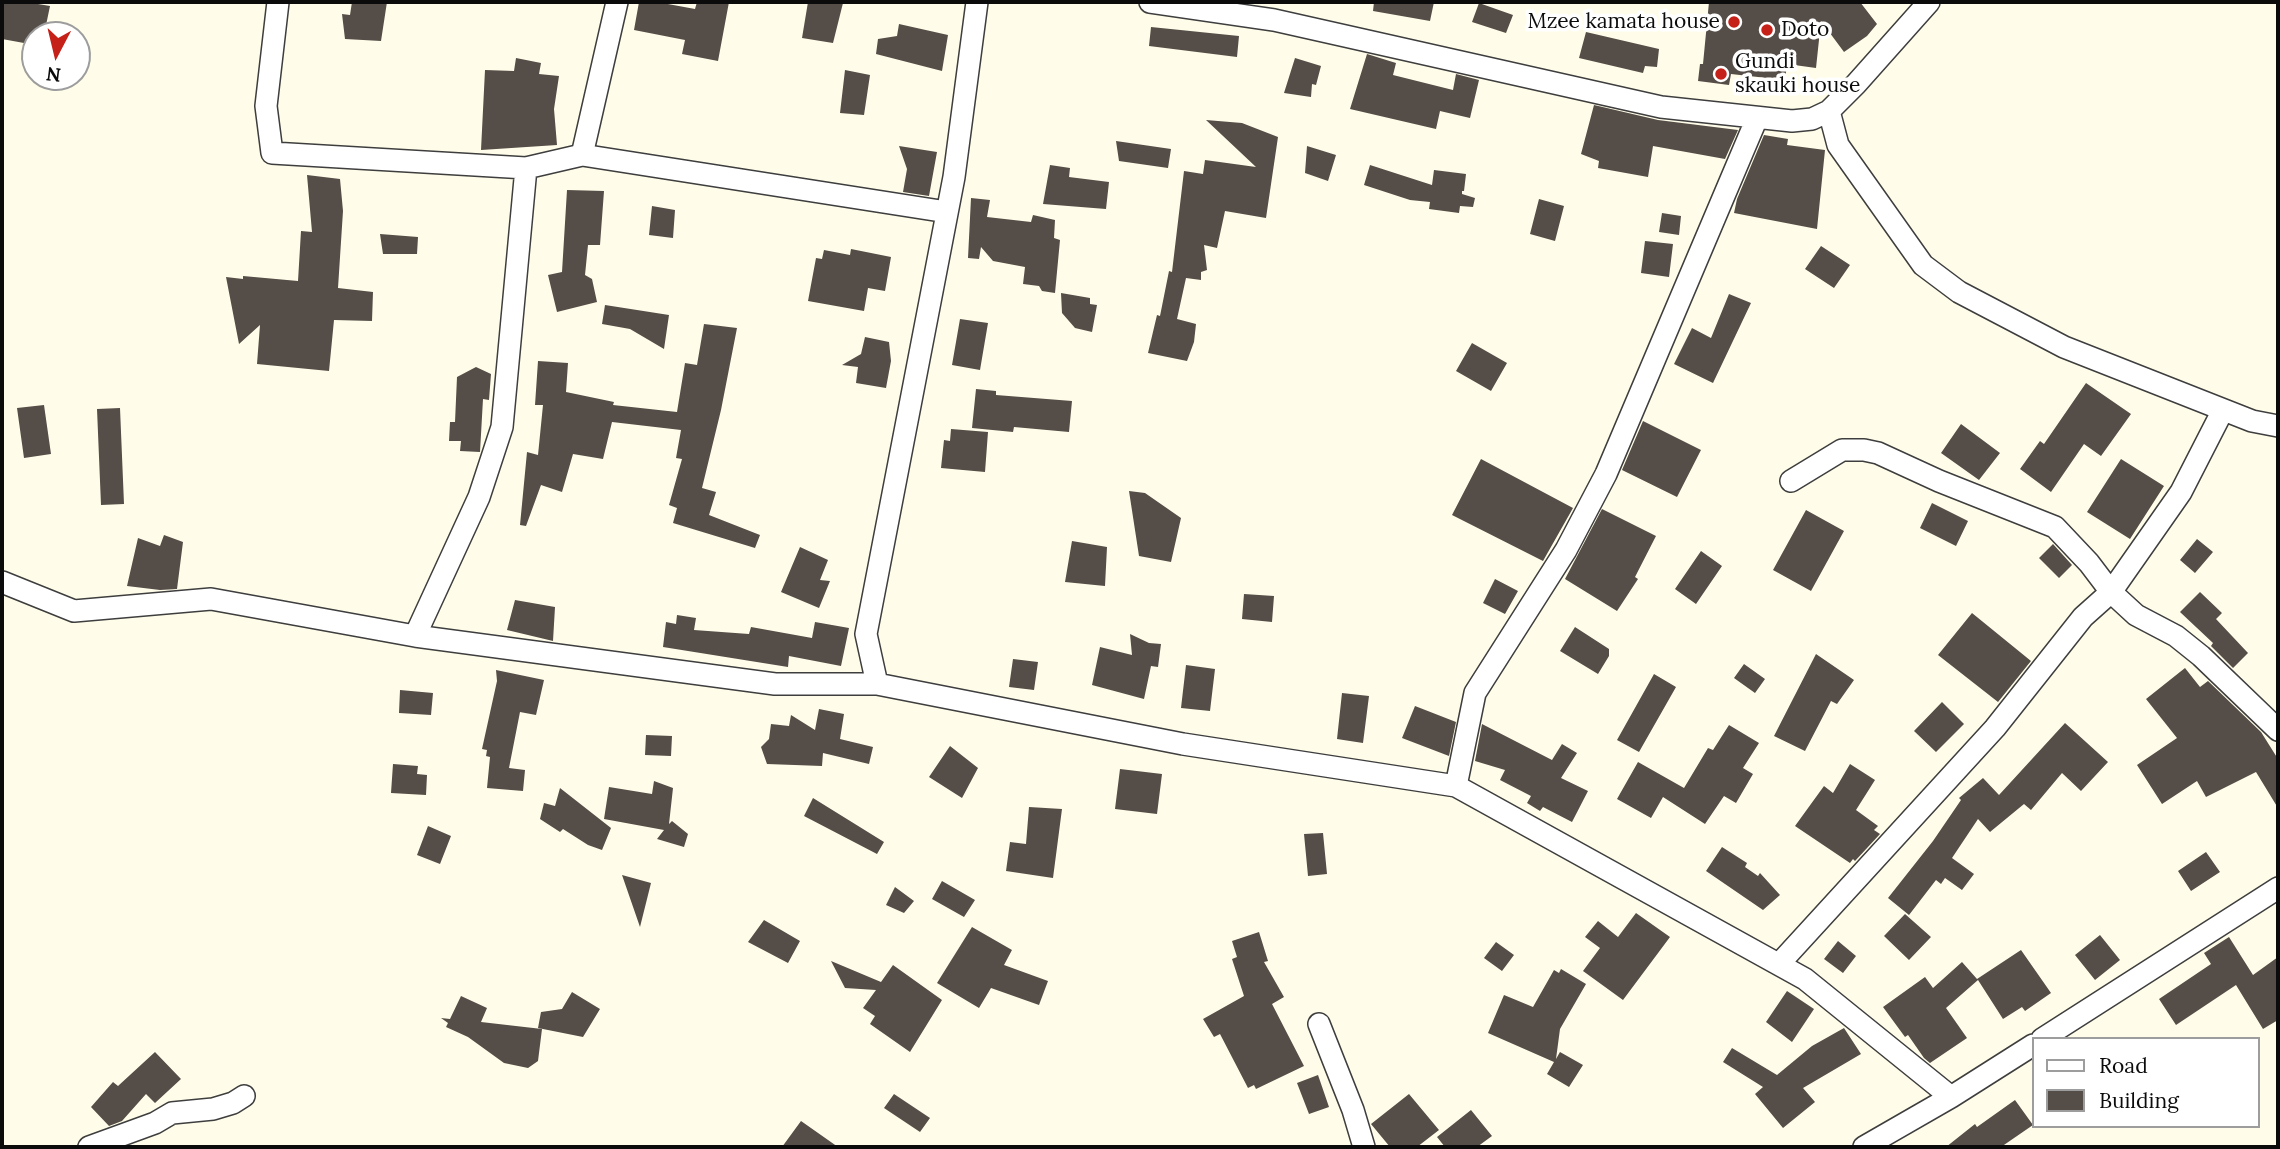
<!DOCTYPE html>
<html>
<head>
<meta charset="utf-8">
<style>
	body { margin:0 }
	#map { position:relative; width:2280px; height:1149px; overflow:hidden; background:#fffde9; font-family:Lora,serif }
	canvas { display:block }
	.frame { position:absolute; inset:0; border:4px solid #0b0b0b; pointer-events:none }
	.legend { position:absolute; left:2032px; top:1037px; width:228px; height:91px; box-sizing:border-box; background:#fff; border:2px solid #9d9d9d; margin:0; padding:9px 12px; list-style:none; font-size:21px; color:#0b0b0b }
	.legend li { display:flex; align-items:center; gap:14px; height:35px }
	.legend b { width:35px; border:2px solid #9d9d9d }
	.north { position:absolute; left:21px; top:21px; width:70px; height:70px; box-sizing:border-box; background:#fff; border:2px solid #9d9d9d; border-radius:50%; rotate:187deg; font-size:19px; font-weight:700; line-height:28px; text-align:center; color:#0b0b0b }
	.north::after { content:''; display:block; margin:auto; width:24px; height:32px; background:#c52119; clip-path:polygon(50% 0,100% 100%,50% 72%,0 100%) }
</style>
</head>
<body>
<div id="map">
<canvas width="2280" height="1149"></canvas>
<div class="frame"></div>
<ul class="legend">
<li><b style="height:9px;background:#fff"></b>Road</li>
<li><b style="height:19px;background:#554d47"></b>Building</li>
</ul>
<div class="north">N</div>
</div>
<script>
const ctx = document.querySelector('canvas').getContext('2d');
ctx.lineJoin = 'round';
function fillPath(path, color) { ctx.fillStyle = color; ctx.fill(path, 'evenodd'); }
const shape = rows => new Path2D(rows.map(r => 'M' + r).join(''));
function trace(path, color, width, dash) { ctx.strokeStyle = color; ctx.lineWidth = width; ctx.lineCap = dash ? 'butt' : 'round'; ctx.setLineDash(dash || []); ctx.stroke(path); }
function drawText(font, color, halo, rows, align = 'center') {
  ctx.font = font + ' Lora,serif'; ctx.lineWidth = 7; ctx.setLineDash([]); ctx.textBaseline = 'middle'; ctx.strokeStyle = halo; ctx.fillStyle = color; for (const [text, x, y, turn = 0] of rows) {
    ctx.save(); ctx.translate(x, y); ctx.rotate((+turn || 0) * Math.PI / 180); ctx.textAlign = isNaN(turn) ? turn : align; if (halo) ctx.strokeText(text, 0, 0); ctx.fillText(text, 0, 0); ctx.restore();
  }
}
const building = shape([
	[2,2,26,2,50,6,44,35,35,35,35,45,2,39],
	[352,2,387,2,381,41,345,39,342,14,350,15],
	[639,2,657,2,695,9,697,2,729,2,718,61,682,54,685,40,634,30],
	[808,2,843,3,833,43,802,38],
	[1374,2,1434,2,1430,21,1373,11],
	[1709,2,1860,2,1877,24,1867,36,1844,52,1821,21,1816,68,1787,64,1785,80,1731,74,1729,85,1698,81,1700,64,1703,64],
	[1479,3,1513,15,1506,33,1472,22],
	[899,24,948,35,942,71,876,54,878,39,897,36],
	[1151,27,1239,36,1237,57,1149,46],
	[1586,32,1659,49,1657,67,1645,66,1643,73,1579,58],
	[1367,54,1396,63,1393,75,1453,90,1456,74,1479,80,1470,118,1440,111,1436,129,1350,109],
	[516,58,541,63,539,74,559,76,554,109,557,145,481,150,485,70,514,71],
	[1295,58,1321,66,1316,85,1312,84,1311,97,1284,93],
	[845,70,870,75,864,115,840,113],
	[1594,105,1658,120,1738,130,1725,159,1653,146,1648,177,1598,168,1599,161,1581,154],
	[1206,120,1242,123,1278,137,1266,218,1225,211,1217,248,1204,245,1207,270,1201,272,1201,280,1186,278,1177,319,1196,324,1194,342,1187,361,1148,353,1157,315,1160,316,1169,271,1172,272,1184,171,1203,174,1205,160,1256,167],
	[1764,135,1788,139,1787,145,1825,150,1817,229,1734,213,1737,199],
	[1116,141,1171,149,1168,168,1119,161],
	[899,146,937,152,929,196,903,192,907,169],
	[1307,146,1336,155,1328,181,1305,173],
	[1050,165,1070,168,1069,177,1109,182,1106,209,1043,204],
	[1370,165,1432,185,1434,170,1466,174,1464,191,1462,191,1462,194,1475,198,1473,207,1460,206,1459,213,1429,209,1430,202,1410,200,1364,185],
	[307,175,340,179,343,211,338,288,373,292,372,321,334,320,329,371,257,364,260,325,239,344,226,277,243,279,243,276,298,281,301,231,312,232],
	[567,190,604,191,600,245,588,245,585,275,592,279,597,302,557,312,548,275,562,272],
	[971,198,990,200,987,217,1031,222,1033,215,1055,220,1054,238,1060,240,1055,293,1042,291,1039,286,1023,284,1025,267,993,261,981,247,979,259,968,258],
	[1539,199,1564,206,1555,241,1530,234],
	[652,206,675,210,673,238,649,235],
	[1662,213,1681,216,1679,235,1659,232],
	[380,234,418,237,417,254,383,254],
	[1645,241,1673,244,1669,277,1641,273],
	[1821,246,1850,265,1834,288,1805,269],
	[851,249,891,257,885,291,868,288,864,311,808,301,816,258,822,259,824,250,850,255],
	[1061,293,1090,298,1090,304,1097,305,1092,332,1075,328,1062,313],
	[1729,294,1751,303,1713,383,1674,364,1692,328,1711,338],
	[605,305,669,315,664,349,630,329,602,324],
	[960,319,988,323,980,370,952,365],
	[704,324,737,328,721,410,702,488,716,492,709,515,760,535,755,548,673,523,677,508,669,505,682,459,676,458,681,430,612,422,603,459,573,454,562,492,541,485,526,526,520,525,527,452,538,455,543,405,535,405,538,361,568,363,566,392,614,402,613,405,677,412,685,363,697,365],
	[865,337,889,342,891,361,886,388,856,383,858,367,842,365,861,354],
	[1472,343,1507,363,1491,391,1456,371],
	[476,367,491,374,489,400,483,399,480,452,460,451,461,441,449,441,450,422,455,422,457,377],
	[2086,383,2131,414,2101,456,2084,444,2051,492,2020,469,2040,441,2044,444],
	[976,389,996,391,996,395,1072,401,1069,432,1014,427,1013,432,972,428],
	[44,405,51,454,24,458,17,408],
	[120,408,124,504,101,505,97,409],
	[1643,421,1701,450,1677,497,1622,470],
	[1961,424,2000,453,1979,480,1941,453],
	[951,429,988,432,985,472,941,468,944,440,950,441],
	[1481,459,1573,508,1543,561,1452,515],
	[2121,459,2164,486,2130,539,2087,512],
	[1129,491,1145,493,1181,518,1171,562,1139,556],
	[1932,503,1968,521,1956,546,1920,528],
	[1602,509,1656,536,1635,577,1638,579,1617,611,1565,579],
	[1806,510,1844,531,1811,591,1773,570],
	[164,535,183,542,177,589,160,590,127,586,138,538,160,546],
	[2197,539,2213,552,2195,573,2180,560],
	[1072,541,1107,547,1105,586,1065,582],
	[2053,544,2072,565,2059,578,2039,558],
	[800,547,828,560,820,580,830,581,819,608,781,592],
	[1701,551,1722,566,1696,604,1675,589],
	[1495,579,1518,591,1505,614,1483,603],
	[2200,592,2222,613,2216,619,2248,653,2233,668,2211,646,2213,643,2180,612],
	[1244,594,1274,596,1272,622,1242,619],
	[515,600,555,607,553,641,507,630],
	[1972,613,2031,661,1998,702,1938,655],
	[677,615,696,618,694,630,749,634,751,627,812,638,815,622,849,628,841,666,789,656,788,667,663,647,666,622,676,624],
	[1575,627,1609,649,1609,656,1598,674,1560,651],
	[1130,634,1149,643,1161,644,1158,667,1151,666,1144,699,1092,685,1100,647,1132,655],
	[1816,654,1854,680,1837,704,1831,701,1805,751,1774,736],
	[1013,659,1038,662,1034,690,1009,687],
	[1744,664,1765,679,1755,693,1734,678],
	[1186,665,1215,669,1210,711,1181,708],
	[2185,668,2200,687,2208,681,2261,732,2278,759,2278,808,2256,772,2206,797,2197,781,2162,804,2137,765,2177,738,2146,699],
	[496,670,544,680,536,715,520,712,509,768,525,770,523,791,487,788,490,757,486,756,487,750,482,749,497,681],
	[1654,674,1676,687,1639,752,1617,740],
	[400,690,433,693,431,715,399,713],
	[1342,693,1369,696,1363,743,1337,739],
	[1942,702,1964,724,1936,752,1914,731],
	[1415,706,1456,722,1449,756,1402,738],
	[819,709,844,714,840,739,873,747,869,764,823,753,822,766,767,764,761,747,769,739,771,724,789,726,791,715,815,730],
	[2065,723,2108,762,2081,791,2062,773,2031,810,2024,804,1990,832,1978,819,1952,858,1974,874,1962,890,1945,878,1941,884,1936,880,1909,915,1888,898,1933,841,1961,800,1959,798,1983,778,1999,795],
	[1482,724,1552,760,1562,744,1577,753,1561,778,1588,791,1572,822,1543,807,1540,811,1527,803,1531,796,1500,780,1505,770,1475,761],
	[1729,725,1759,743,1743,768,1753,774,1736,803,1724,796,1705,824,1663,797,1651,818,1617,799,1638,762,1684,788,1708,748,1713,750],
	[646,735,672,736,671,756,645,755],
	[950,746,978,768,962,798,929,777],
	[393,764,418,766,417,774,427,775,426,795,391,793],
	[1850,764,1875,780,1856,810,1878,826,1874,830,1880,834,1855,861,1853,859,1850,863,1795,826,1824,786,1833,793],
	[1120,769,1162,774,1157,814,1115,809],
	[654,781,673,788,669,824,672,821,688,834,684,847,657,839,664,830,604,819,609,787,652,794],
	[560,788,611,828,602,850,588,845,563,829,560,832,540,819,544,803,555,806],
	[813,798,884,842,877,854,804,816],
	[1029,807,1062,809,1053,878,1006,871,1010,842,1026,844],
	[428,826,451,836,440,864,417,855],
	[1323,833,1327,874,1308,876,1304,834],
	[1722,847,1747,863,1745,867,1758,876,1760,873,1780,895,1763,910,1706,871],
	[2206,852,2220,872,2191,891,2178,871],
	[622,875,651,883,640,927],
	[942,881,975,900,964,917,932,899],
	[895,887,914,901,904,913,886,905],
	[1636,913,1670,937,1623,1000,1583,971,1600,948,1585,937,1598,921,1618,937],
	[1905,914,1931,937,1909,960,1884,936],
	[764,920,800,941,788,963,748,942],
	[972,927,1012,950,1004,965,1048,981,1039,1005,991,988,979,1008,937,983],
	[1259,932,1268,961,1264,962,1284,997,1272,1004,1304,1066,1256,1089,1254,1085,1248,1088,1220,1034,1214,1037,1203,1019,1244,996,1232,959,1237,957,1232,941],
	[2100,935,2120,960,2095,980,2075,955],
	[2229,937,2253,975,2278,957,2278,1020,2263,1029,2236,985,2176,1025,2159,999,2211,964,2204,953],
	[1838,941,1856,956,1843,973,1824,959],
	[1496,942,1514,955,1502,971,1484,958],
	[2021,950,2051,993,2025,1011,2022,1007,2003,1019,1978,980,1946,1008,1967,1038,1930,1063,1924,1058,1908,1035,1905,1037,1883,1007,1925,977,1933,988,1962,962,1977,979],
	[831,961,881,982,893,965,942,1000,910,1052,870,1024,875,1016,863,1008,876,990,845,988],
	[1561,969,1586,984,1560,1029,1556,1059,1560,1052,1583,1065,1569,1087,1547,1074,1554,1062,1488,1033,1504,995,1533,1007,1554,970,1559,973],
	[1787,991,1814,1009,1792,1042,1766,1022],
	[572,992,600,1009,583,1037,538,1028,541,1012,562,1009],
	[461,996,487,1008,481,1022,542,1029,538,1061,528,1068,504,1063,468,1037,446,1027,448,1023,441,1018,450,1019],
	[1844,1028,1861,1054,1803,1088,1815,1102,1783,1128,1755,1094,1763,1087,1723,1062,1732,1048,1777,1075,1812,1046],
	[155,1052,181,1079,155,1103,146,1094,122,1121,109,1126,91,1107,113,1082,118,1086],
	[1318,1075,1329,1107,1309,1114,1297,1083],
	[894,1094,930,1118,920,1132,884,1108],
	[1409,1094,1439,1130,1417,1147,1390,1147,1371,1124],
	[2015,1100,2033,1125,2001,1147,1946,1147,1975,1124,1977,1127],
	[1471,1110,1492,1136,1477,1147,1445,1147,1437,1137],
	[801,1121,838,1147,782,1147]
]);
const minor = shape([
	[278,2,266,106,272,153,526,168,582,155,947,212],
	[977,2,954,177,866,634,877,684,1183,744,1456,786,1805,979,1951,1097],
	[1150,2,1274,20,1661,107,1792,121,1812,119,1829,111,1856,84,1929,2],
	[1829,111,1838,145,1923,265,1959,292,2064,347,2252,421,2278,426],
	[582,155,617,2],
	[1791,481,1842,450,1864,450,1878,453,1939,481,2055,527,2089,563,2111,592,2136,615,2176,636,2201,656,2278,730],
	[2,582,74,611,211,599,415,636,775,684,877,684],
	[415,636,479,497,502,427,526,168],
	[1456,786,1475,693,1566,550,1606,474,1757,118],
	[1779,964,1995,728,2083,617,2111,592,2181,492,2223,410],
	[1319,1024,1353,1110,1364,1147],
	[2042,1039,2278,888],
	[89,1147,155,1123,172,1113,213,1109,233,1103,244,1096],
	[1864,1147,1951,1097,2033,1045]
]);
const markers = [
	[1734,22,7,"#c52119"],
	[1767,30,7,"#c52119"],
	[1721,74,7,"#c52119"]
];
const poiNames = [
	["Mzee kamata house",1720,22,"right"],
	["Doto",1781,30],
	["Gundi",1735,62],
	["skauki house",1735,86]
];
fillPath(building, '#554d47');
trace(minor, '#3e3e3e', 24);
trace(minor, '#fff', 21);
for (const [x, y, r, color] of markers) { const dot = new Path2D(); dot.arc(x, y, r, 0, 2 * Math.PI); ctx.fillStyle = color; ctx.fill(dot); trace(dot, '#fff', 2.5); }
drawText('21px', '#0b0b0b', '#fff', poiNames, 'left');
</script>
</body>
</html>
